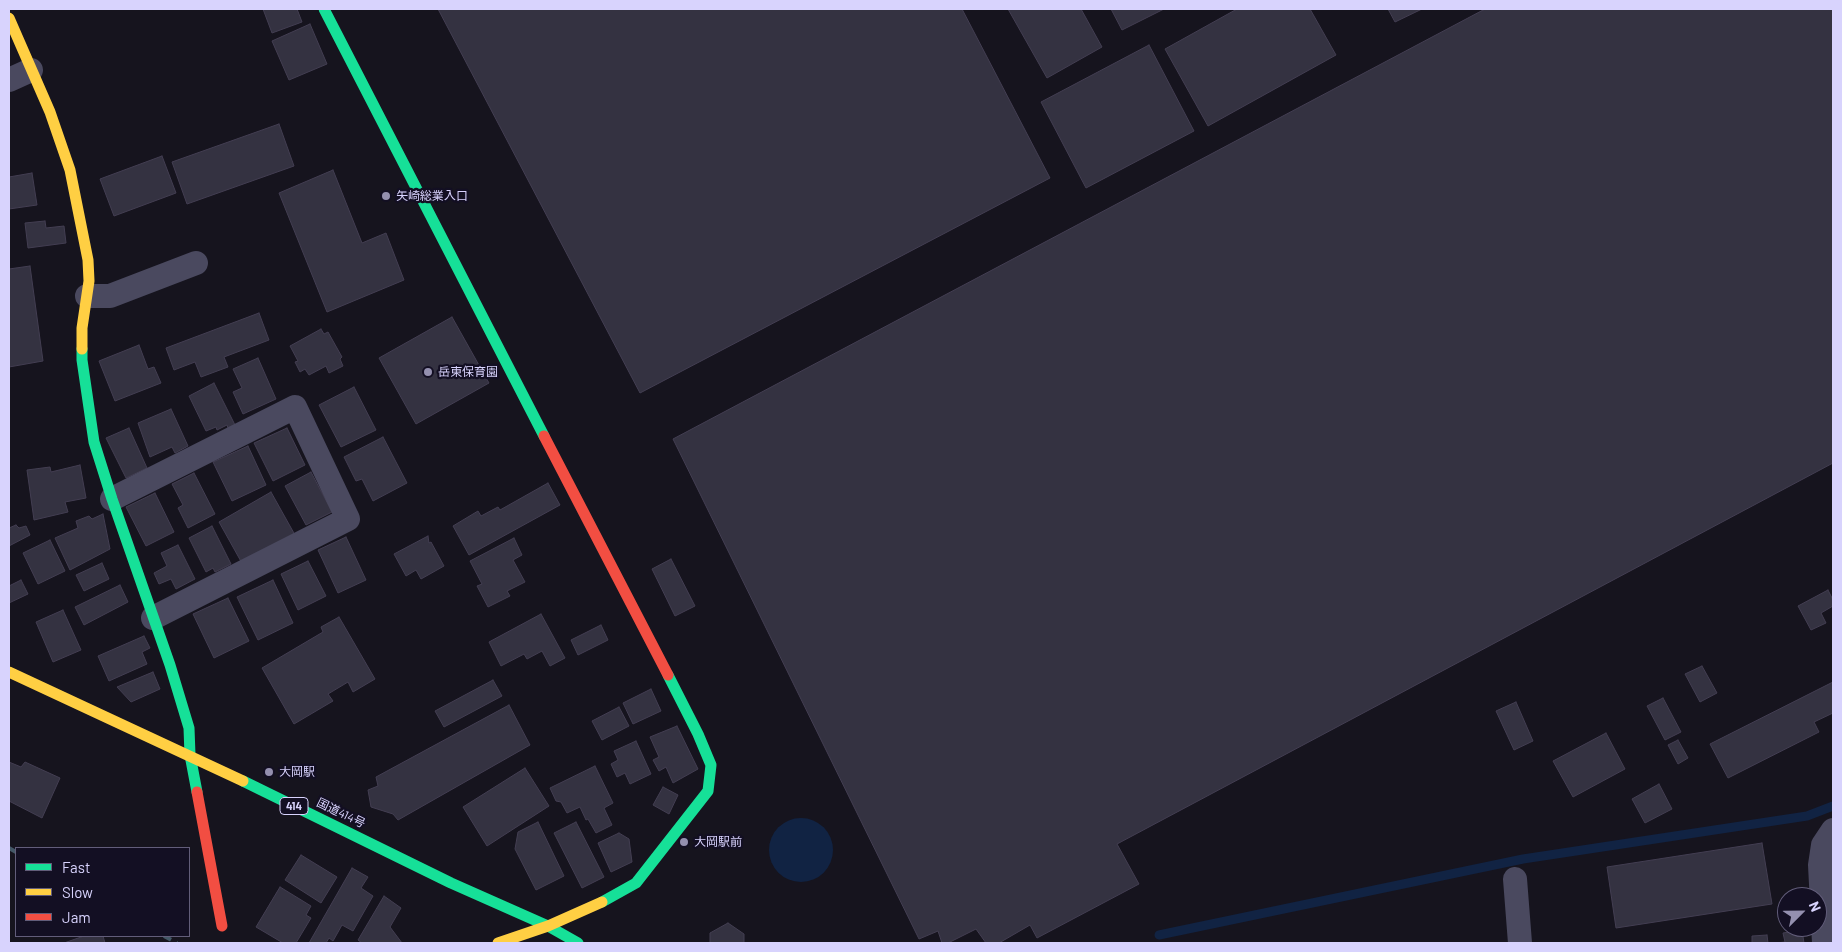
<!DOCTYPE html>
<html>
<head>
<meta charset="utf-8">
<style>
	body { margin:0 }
	#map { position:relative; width:1842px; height:952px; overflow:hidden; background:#16141e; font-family:Barlow,sans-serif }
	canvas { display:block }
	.frame { position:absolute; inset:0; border:10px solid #d8d3fd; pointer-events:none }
	.legend { position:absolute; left:15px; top:847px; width:175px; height:90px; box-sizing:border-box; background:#130f23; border:1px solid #625d7a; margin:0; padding:6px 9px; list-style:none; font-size:15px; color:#d8d3fd }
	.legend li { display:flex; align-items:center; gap:10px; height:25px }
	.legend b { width:25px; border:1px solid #625d7a }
	.north { position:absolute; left:1777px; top:887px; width:50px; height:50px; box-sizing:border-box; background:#130f23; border:1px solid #625d7a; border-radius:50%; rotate:67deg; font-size:14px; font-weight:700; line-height:20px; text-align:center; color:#d8d3fd }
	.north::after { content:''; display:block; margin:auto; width:18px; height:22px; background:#9490af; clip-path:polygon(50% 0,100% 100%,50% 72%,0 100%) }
</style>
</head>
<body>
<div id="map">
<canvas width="1842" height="952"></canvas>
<div class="frame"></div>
<ul class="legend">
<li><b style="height:6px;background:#16e098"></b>Fast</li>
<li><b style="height:6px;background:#ffcf43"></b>Slow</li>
<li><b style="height:6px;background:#f24e42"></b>Jam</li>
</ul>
<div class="north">N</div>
</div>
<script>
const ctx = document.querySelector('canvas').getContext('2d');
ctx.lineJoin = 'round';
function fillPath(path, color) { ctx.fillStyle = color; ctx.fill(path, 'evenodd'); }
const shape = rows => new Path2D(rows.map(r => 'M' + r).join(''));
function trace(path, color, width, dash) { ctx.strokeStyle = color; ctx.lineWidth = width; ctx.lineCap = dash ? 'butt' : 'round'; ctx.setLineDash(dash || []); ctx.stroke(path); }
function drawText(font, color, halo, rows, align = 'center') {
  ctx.font = font + ' Barlow,"Noto Sans JP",sans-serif'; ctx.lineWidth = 4.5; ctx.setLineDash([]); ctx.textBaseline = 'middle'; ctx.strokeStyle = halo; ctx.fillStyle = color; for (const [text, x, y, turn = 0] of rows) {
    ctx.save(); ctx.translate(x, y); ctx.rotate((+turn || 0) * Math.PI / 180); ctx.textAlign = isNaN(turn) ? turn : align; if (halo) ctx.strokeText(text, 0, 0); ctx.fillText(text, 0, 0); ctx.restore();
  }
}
const water = shape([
	'769 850a32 32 0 1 1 64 0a32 32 0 1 1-64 0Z'
]);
const stream = shape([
	[1159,935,1523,859,1807,816,1833,806]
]);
const building = shape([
	[263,9,297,9,302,22,272,33,263,9],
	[438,9,962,9,1050,178,640,393,438,9],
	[1008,9,1081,9,1102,47,1047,78,1008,9],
	[1111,9,1164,9,1122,30,1111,9],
	[1237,9,1310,9,1336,55,1208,126,1165,49,1237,9],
	[1388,9,1422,9,1395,22,1388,9],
	[1485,9,1833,9,1833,463,1117,844,1139,884,1037,938,1030,925,999,943,986,943,976,929,948,943,942,943,938,931,919,939,673,439,1485,9],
	[310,24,327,64,289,80,272,41,310,24],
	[1149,45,1194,131,1086,188,1041,102,1149,45],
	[279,124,294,166,187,204,172,162,279,124],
	[162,156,176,193,114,216,100,179,162,156],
	[333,170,362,243,386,233,404,280,327,312,279,193,333,170],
	[32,173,37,205,9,209,9,177,32,173],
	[45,221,46,228,64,226,66,243,28,248,25,223,45,221],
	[30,266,43,361,9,367,9,269,30,266],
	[259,313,269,340,224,357,228,367,201,377,195,362,174,370,166,348,259,313],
	[452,317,489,383,416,424,379,358,452,317],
	[321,329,324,334,328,332,342,357,340,359,343,366,329,373,326,366,309,375,305,369,300,372,295,362,298,361,290,346,321,329],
	[139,345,148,369,154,367,161,383,115,401,99,361,139,345],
	[258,358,276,399,243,414,233,392,242,388,233,369,258,358],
	[214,383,235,425,228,428,227,425,217,430,216,427,206,431,189,396,214,383],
	[354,387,376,430,341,447,319,405,354,387],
	[171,409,188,446,175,453,172,447,150,457,138,423,171,409],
	[129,428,147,468,126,478,106,438,129,428],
	[287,428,305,465,273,481,254,443,287,428],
	[383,437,407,483,373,501,362,479,356,481,344,457,383,437],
	[248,446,266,485,232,501,213,462,248,446],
	[80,465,86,498,65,502,68,512,34,520,27,470,50,467,51,472,80,465],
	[311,472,332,512,306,525,285,486,311,472],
	[194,473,215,514,188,528,178,508,183,505,172,484,194,473],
	[548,483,560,505,469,555,453,526,478,511,481,516,498,507,500,510,548,483],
	[271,492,295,535,243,565,219,522,271,492],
	[155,493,174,532,146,546,126,507,155,493],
	[103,514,110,549,70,570,55,538,78,528,76,521,89,516,92,519,103,514],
	[16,525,19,528,26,526,30,535,9,546,9,528,16,525],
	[212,526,231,564,215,572,213,568,206,572,189,538,212,526],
	[428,536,429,543,431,542,444,566,421,579,416,570,406,576,394,554,428,536],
	[346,537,366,580,338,593,318,550,346,537],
	[514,538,522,555,513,560,525,582,507,591,510,596,488,607,477,586,482,584,470,561,514,538],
	[50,540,65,571,38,584,23,553,50,540],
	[178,545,195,579,176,589,171,579,159,584,154,573,167,566,161,553,178,545],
	[671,559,695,606,675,616,652,569,671,559],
	[308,561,326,596,298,610,281,574,308,561],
	[102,563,109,579,84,591,76,575,102,563],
	[21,580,28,594,9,603,9,586,21,580],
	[273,580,293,623,258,640,237,597,273,580],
	[120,585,128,602,84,625,75,607,120,585],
	[1828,590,1833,600,1833,606,1821,613,1826,623,1811,630,1798,606,1828,590],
	[228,598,249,641,214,658,193,614,228,598],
	[63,610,81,650,53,662,36,622,63,610],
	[541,614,565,658,550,666,542,651,527,659,524,654,501,666,489,642,541,614],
	[339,617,375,679,353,692,348,682,328,694,333,701,294,724,262,668,323,632,321,627,339,617],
	[601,625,608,640,578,655,571,640,601,625],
	[144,636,150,648,142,652,147,664,109,681,98,656,144,636],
	[1702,666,1717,693,1700,702,1685,674,1702,666],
	[153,672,160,689,131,702,117,687,153,672],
	[493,680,502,696,444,727,435,711,493,680],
	[1833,682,1833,713,1814,722,1819,732,1728,778,1710,744,1833,682],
	[651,689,661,711,633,724,623,703,651,689],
	[1663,698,1681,732,1665,740,1647,706,1663,698],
	[1516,702,1533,741,1514,750,1496,711,1516,702],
	[509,705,530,745,398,820,393,814,371,807,368,790,378,786,376,777,509,705],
	[619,707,629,726,602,740,592,721,619,707],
	[677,726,698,769,673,783,666,767,659,771,653,760,659,757,650,737,677,726],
	[1606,733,1625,769,1573,797,1553,761,1606,733],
	[1678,740,1688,758,1678,764,1668,745,1678,740],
	[636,741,651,774,630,784,625,773,617,777,611,764,618,760,614,751,636,741],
	[9,762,21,767,25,762,60,778,42,818,9,801,9,762],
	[595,766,613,803,604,808,612,825,596,833,588,819,586,820,580,807,567,813,561,802,556,801,550,788,595,766],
	[525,768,549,806,487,846,463,807,525,768],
	[1659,784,1672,809,1645,823,1632,799,1659,784],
	[663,787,678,795,669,814,653,805,663,787],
	[538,822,564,876,536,890,515,849,518,832,538,822],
	[576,822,604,877,582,888,554,833,576,822],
	[619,833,629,839,632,862,611,872,598,843,619,833],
	[1762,843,1772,904,1616,928,1607,867,1762,843],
	[301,855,337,877,321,903,285,880,301,855],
	[352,868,368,877,361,888,373,896,353,931,342,925,333,941,329,938,326,943,309,943,352,868],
	[280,887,311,906,306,915,311,918,296,943,283,943,256,927,280,887],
	[384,896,401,908,390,927,402,943,362,943,358,940,384,896],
	[728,923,744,934,744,943,710,943,710,933,728,923],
	[1802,930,1804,943,1776,943,1785,942,1783,933,1802,930],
	[1767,935,1768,943,1744,943,1752,943,1752,936,1767,935],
	[84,936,103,936,105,943,64,943,84,936]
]);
const street = shape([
	[9,80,31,70],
	[87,296,110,296,196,263],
	[112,499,295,407,348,519,153,618],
	[1515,879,1520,943],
	[1824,943,1820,865,1823,845,1833,830]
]);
const fast = shape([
	[324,9,544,436],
	[82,349,82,360,94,442,112,499,170,665,189,728,190,755,197,792],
	[243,781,451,883,548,926,578,943],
	[602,902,636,883,708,791,711,765,698,734,668,675]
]);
const slow = shape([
	[9,18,50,112,70,170,88,260,89,281,82,328,82,349],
	[9,672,243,781],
	[498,943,548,926,602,902]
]);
const jam = shape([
	[544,436,668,675],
	[197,792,222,926]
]);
const rail = shape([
	[9,848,16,852],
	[164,936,177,943]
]);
const markers = [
	[386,196,5,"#9490af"],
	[428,372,5,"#9490af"],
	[269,772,5,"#9490af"],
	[684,842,5,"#9490af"]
];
const shields = [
	[294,806,28]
];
const shieldNames = [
	["414",294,806]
];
const poiNames = [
	["矢崎総業入口",396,196],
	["岳東保育園",438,372],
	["大岡駅",279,772],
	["大岡駅前",694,842]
];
const streetNames = [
	["国道414号",341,813,26]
];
fillPath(water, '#112343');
trace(stream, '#112343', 9);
fillPath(building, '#343241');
trace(building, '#433e52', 1);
trace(street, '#4a495f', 24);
trace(fast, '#16e098', 11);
trace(slow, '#ffcf43', 11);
trace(jam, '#f24e42', 11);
trace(rail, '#445867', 4, [8, 6]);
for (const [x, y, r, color] of markers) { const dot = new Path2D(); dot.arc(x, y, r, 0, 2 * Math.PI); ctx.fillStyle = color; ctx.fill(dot); trace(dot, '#130f23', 2); }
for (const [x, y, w] of shields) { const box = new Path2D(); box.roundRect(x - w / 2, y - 8.5, w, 17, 4); ctx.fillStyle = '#130f23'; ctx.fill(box); trace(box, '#d8d3fd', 1); }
drawText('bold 11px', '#d8d3fd', null, shieldNames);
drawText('12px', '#d8d3fd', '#130f23', poiNames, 'left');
drawText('12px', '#d8d3fd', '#130f23', streetNames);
</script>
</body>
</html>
